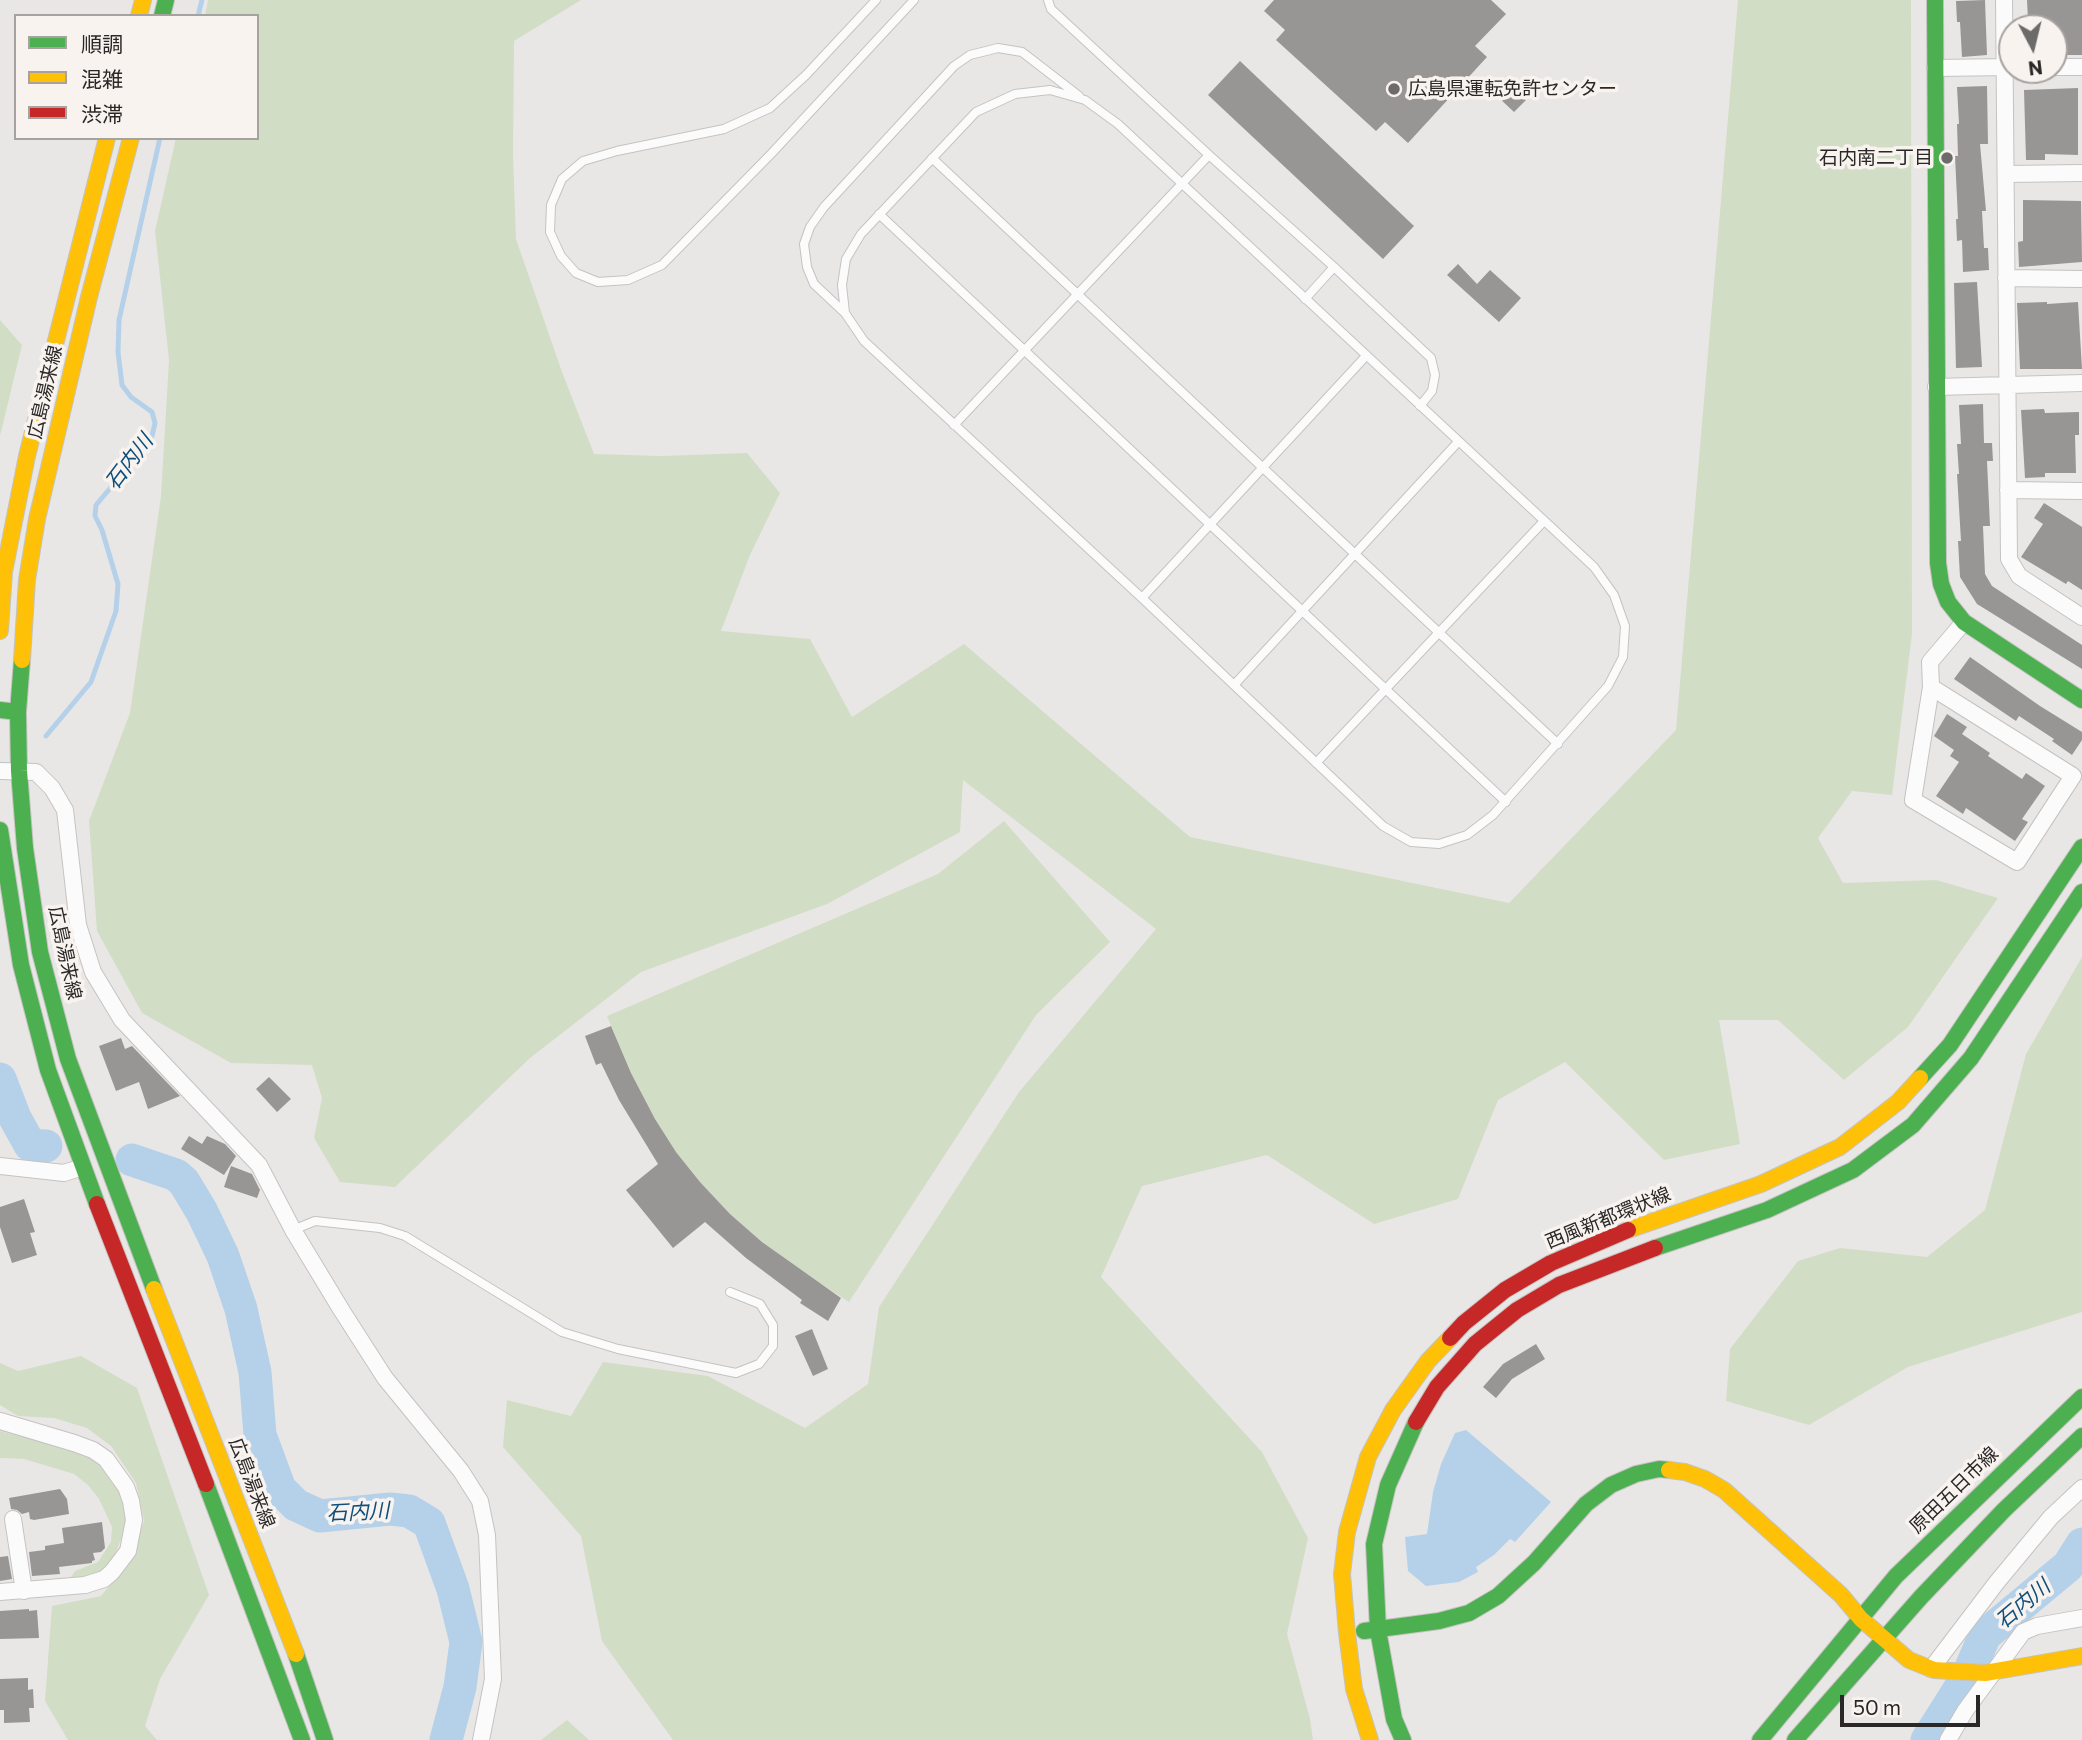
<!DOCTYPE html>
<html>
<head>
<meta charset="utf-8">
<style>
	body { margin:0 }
	#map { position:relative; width:2082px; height:1740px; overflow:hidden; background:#e9e7e5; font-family:Commissioner,"Noto Sans JP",sans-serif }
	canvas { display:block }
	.legend { position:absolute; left:14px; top:14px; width:245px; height:126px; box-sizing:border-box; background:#f9f3f0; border:2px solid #a6a2a0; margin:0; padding:9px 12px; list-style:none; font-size:21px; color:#2a2827 }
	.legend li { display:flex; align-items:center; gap:14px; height:35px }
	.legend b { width:35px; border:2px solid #a6a2a0 }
	.north { position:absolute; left:1998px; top:14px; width:70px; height:70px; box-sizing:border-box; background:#f9f3f0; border:2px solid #a6a2a0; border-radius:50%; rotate:173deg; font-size:19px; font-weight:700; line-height:28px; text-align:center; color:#2a2827 }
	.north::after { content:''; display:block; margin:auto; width:24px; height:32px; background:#6d6b6a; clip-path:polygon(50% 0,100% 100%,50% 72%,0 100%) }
	.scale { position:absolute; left:1840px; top:1695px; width:140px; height:32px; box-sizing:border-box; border:4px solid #2a2827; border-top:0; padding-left:9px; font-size:21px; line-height:24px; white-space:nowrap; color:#2a2827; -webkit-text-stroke:5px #f9f3f0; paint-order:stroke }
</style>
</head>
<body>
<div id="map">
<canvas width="2082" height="1740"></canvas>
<ul class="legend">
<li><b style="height:9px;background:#4caf50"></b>順調</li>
<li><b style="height:9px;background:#ffc107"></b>混雑</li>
<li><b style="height:9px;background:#c62828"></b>渋滞</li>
</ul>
<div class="north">N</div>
<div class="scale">50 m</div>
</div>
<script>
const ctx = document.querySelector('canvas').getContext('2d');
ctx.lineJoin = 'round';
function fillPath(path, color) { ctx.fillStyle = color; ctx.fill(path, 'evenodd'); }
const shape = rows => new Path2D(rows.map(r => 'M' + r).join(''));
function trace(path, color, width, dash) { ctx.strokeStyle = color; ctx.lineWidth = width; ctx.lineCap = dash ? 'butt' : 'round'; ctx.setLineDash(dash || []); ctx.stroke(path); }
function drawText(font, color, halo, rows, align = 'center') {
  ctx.font = font + ' Commissioner,"Noto Sans JP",sans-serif'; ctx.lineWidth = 7; ctx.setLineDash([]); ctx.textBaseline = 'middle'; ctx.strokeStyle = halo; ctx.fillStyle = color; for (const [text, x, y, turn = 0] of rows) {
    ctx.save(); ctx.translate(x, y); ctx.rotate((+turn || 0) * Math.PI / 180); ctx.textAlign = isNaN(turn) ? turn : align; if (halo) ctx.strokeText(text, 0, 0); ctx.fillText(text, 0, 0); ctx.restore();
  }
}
const green = shape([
	[208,0,581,0,514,41,513,155,516,239,562,372,594,454,661,456,747,453,780,493,750,555,721,631,810,639,852,717,964,644,1190,837,1509,903,1676,730,1738,0,1911,0,1912,634,1892,795,1852,791,1818,838,1843,883,1936,880,1998,898,1908,1027,1844,1080,1778,1020,1719,1020,1740,1144,1664,1160,1565,1062,1498,1100,1458,1199,1374,1224,1267,1155,1142,1186,1101,1277,1262,1452,1308,1538,1287,1634,1310,1719,1313,1740,673,1740,602,1641,581,1536,503,1447,507,1400,571,1416,603,1362,708,1376,805,1428,868,1384,879,1307,1019,1092,1156,929,963,780,960,832,827,904,641,972,530,1058,395,1187,340,1182,314,1138,322,1098,312,1065,231,1063,142,1013,97,931,89,821,130,713,161,496,169,360,155,231,176,138,257,138,257,16,205,16],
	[0,320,22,345,0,436],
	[1004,821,1110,942,1036,1015,849,1302,800,1270,762,1242,730,1214,700,1182,676,1152,655,1119,631,1073,607,1016,938,874],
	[2082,957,2082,1312,1908,1367,1809,1425,1726,1401,1730,1349,1798,1261,1840,1248,1927,1257,1985,1210,2026,1054],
	[81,1356,137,1388,209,1595,160,1679,145,1726,157,1740,68,1740,45,1701,52,1606,101,1596,130,1560,144,1521,136,1483,111,1446,87,1428,54,1418,18,1416,0,1405,0,1363,18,1371],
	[0,1431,22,1437,57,1441,87,1454,102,1464,125,1499,127,1524,114,1557,99,1573,89,1577,71,1577,75,1571,98,1562,111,1542,112,1527,99,1499,88,1485,74,1474,24,1459,0,1458],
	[567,1720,589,1740,541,1740]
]);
const water = shape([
	[1466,1430,1551,1502,1515,1542,1510,1539,1494,1555,1476,1567,1478,1572,1459,1582,1426,1586,1408,1571,1405,1537,1427,1534,1433,1492,1441,1464,1455,1433]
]);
const stream = shape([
	[198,16,202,0],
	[46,736,91,682,116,611,118,584,102,530,95,516,96,505,129,466,152,436,155,423,152,412,131,397,122,385,118,352,119,320,160,138]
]);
const river = shape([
	[0,1079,15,1118,30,1145,46,1146],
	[132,1160,176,1175,184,1182,202,1212,223,1256,241,1309,255,1372,260,1435,280,1489,296,1505,320,1516,390,1509,409,1511,429,1523,453,1589,466,1642,460,1687,446,1740],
	[1927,1740,1967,1677,1985,1635,2068,1566,2082,1544]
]);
const building = shape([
	[1274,0,1491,0,1506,14,1475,46,1487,57,1408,143,1385,122,1376,131,1276,40,1285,30,1264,11],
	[1985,0,1987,55,1962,57,1960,22,1957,22,1956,1],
	[2027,0,2082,0,2082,55,2054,55,2054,28,2041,28,2041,20,2028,20],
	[1240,61,1414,226,1383,259,1208,95],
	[1510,85,1526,100,1514,112,1498,97],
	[1987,86,1988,144,1980,144,1986,211,1982,211,1984,248,1988,248,1989,270,1963,272,1962,240,1957,241,1956,219,1958,219,1955,156,1958,156,1957,124,1959,124,1957,87],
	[2078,88,2078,155,2045,154,2045,160,2026,160,2024,90],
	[2023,200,2081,201,2082,262,2019,267,2018,242,2023,241],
	[1458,264,1477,284,1490,270,1521,298,1499,322,1447,275],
	[1977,282,1982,367,1956,368,1954,283],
	[2047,302,2047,304,2078,302,2082,369,2020,369,2017,303],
	[1983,404,1984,443,1992,443,1993,461,1987,461,1990,526,1983,526,1985,574,1992,586,2082,645,2082,669,1977,604,1960,577,1958,541,1961,541,1957,474,1959,474,1957,444,1961,444,1959,405],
	[2044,409,2045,413,2079,412,2079,435,2075,435,2076,473,2045,473,2045,477,2025,478,2021,410],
	[2044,503,2082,527,2082,590,2068,581,2066,584,2021,557,2043,524,2034,518],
	[1970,657,2040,706,2082,732,2082,740,2072,755,2052,741,2054,739,2019,716,2016,721,1954,679],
	[1947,714,1967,727,1962,734,1990,753,1988,756,2022,779,2026,773,2045,786,2022,819,2028,822,2015,841,1966,808,1963,814,1936,796,1959,762,1950,756,1954,750,1934,736],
	[611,1026,631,1073,655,1119,676,1152,700,1182,730,1214,762,1242,841,1298,828,1321,800,1303,802,1300,746,1258,705,1222,673,1248,626,1190,658,1164,619,1100,601,1063,596,1065,585,1036],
	[121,1038,125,1049,132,1046,180,1096,148,1109,139,1082,116,1091,99,1046],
	[269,1077,291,1099,277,1112,256,1089],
	[189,1136,202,1144,207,1136,225,1144,236,1156,224,1175,181,1149],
	[231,1166,252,1174,260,1190,257,1198,224,1187],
	[24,1199,35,1232,30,1233,37,1255,12,1263,0,1227,0,1207],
	[812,1329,828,1369,813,1376,795,1336],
	[1536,1344,1545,1359,1512,1379,1496,1398,1483,1387,1503,1364],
	[60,1489,67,1499,69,1514,34,1520,30,1519,29,1512,22,1514,17,1510,11,1509,9,1498],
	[102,1522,105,1548,101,1552,93,1553,95,1560,92,1561,92,1563,59,1567,60,1574,32,1576,29,1552,45,1550,45,1546,64,1543,62,1528],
	[8,1556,12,1579,0,1581,0,1557],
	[29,1609,29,1611,37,1610,39,1638,0,1639,0,1611],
	[28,1678,28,1690,33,1689,34,1708,29,1708,30,1722,4,1723,4,1710,0,1710,0,1679]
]);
const lane = shape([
	[876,0,806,75,770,108,724,129,617,151,583,161,562,179,551,205,550,232,561,256,576,273,598,282,628,280,662,265,771,154,914,0],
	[1050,90,1085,100,1118,124,1594,567,1614,595,1625,626,1623,657,1608,686,1493,815,1467,835,1439,844,1411,842,1383,826,1142,598,864,341,845,313,842,285,846,259,861,234,976,112,1015,94,1050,90],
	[1209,155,1334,267,1305,299],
	[932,158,1558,744],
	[879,214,1506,802],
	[1334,267,1431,358,1435,375,1432,391,1420,406],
	[845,313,814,284,807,267,804,244,810,227,824,207,954,66,970,55,998,48,1022,52,1079,96],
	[954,425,1209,155,1051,9,1048,0],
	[1142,598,1366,356],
	[1234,685,1458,442],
	[1316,763,1544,521],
	[293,1230,315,1221,380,1228,405,1236,562,1332,618,1349,736,1373,759,1364,773,1346,773,1325,760,1304,730,1292]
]);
const street = shape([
	[2004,0,2009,559,2019,576,2082,617],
	[2054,67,2082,67],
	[1935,68,2012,67],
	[2007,174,2082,173],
	[2006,278,2082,279],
	[1936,387,2082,383],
	[2008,490,2082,491],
	[1931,687,2073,776,2017,862,1913,800,1931,687,1930,662,1964,622],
	[0,771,36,772,52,788,65,810,78,925,93,972,122,1020,259,1165,293,1230,342,1311,385,1378,461,1471,480,1501,487,1535,493,1679,481,1740],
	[0,1166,64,1173,83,1167],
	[0,1421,74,1443,93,1450,106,1459,126,1487,131,1501,134,1520,128,1551,112,1572,104,1579,85,1585,0,1592],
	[13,1519,24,1591],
	[1931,1669,1997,1582,2051,1517,2082,1488],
	[1948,1740,1965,1711,2023,1632,2037,1626,2082,1618]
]);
const fast = shape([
	[1935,0,1938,563,1941,584,1948,602,1964,622,2082,700],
	[162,16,166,0],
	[22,660,18,712,19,771,25,848,40,952,68,1059,154,1289],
	[0,710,18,712],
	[0,830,21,965,48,1070,97,1204],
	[1920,1078,1950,1045,2082,847],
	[1655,1248,1767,1210,1853,1170,1913,1125,1971,1058,2082,892],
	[206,1484,302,1740],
	[1364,1631,1439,1621,1469,1613,1498,1596,1534,1563,1586,1504,1611,1485,1636,1474,1659,1469,1669,1470],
	[296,1654,325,1740],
	[1403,1740,1394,1719,1378,1630,1374,1544,1388,1485,1416,1422],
	[1760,1740,1896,1576,2082,1397],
	[1795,1740,1921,1597,2004,1510,2082,1436]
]);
const slow = shape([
	[139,16,143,0],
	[0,631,4,572,27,456,107,138],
	[22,660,27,580,37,519,89,297,131,138],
	[1628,1230,1761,1184,1840,1147,1898,1102,1920,1078],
	[154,1289,296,1654],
	[1669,1470,1685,1472,1705,1479,1724,1490,1841,1595,1861,1619,1909,1660,1934,1670,1985,1673,2082,1656],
	[1370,1740,1354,1689,1347,1633,1342,1574,1347,1532,1368,1457,1393,1410,1428,1361,1450,1338]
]);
const jam = shape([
	[97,1204,206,1484],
	[1450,1338,1464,1323,1505,1290,1551,1263,1628,1230],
	[1416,1422,1437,1387,1475,1344,1517,1310,1559,1285,1655,1248]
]);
const markers = [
	[1394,89,7,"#6d6b6a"],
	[1947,158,7,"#6d6b6a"]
];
const poiNames = [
	["広島県運転免許センター",1408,89],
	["石内南二丁目",1933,158,"right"]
];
const streetNames = [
	["広島湯来線",45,392,-77],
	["広島湯来線",65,953,78],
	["西風新都環状線",1608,1218,-22],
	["広島湯来線",252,1483,69],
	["原田五日市線",1954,1490,-44]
];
const waterNames = [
	["石内川",129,462,-53],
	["石内川",358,1512,-3],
	["石内川",2023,1604,-40]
];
fillPath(green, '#d2ddc6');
fillPath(water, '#b5d1ea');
trace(stream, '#b5d1ea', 5);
trace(river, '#b5d1ea', 33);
fillPath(building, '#989695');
trace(lane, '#c5c3c2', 10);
trace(street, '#c5c3c2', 18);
trace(fast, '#c5c3c2', 18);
trace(slow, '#c5c3c2', 18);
trace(jam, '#c5c3c2', 18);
trace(lane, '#fcfbfb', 8);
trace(street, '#fcfbfb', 16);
trace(fast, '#4caf50', 16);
trace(slow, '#ffc107', 16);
trace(jam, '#c62828', 16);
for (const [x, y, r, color] of markers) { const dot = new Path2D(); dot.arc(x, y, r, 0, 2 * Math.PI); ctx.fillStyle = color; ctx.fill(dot); trace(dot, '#f9f3f0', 2.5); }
drawText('19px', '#2a2827', '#f9f3f0', poiNames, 'left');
drawText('19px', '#2a2827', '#f9f3f0', streetNames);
drawText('italic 21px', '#0f4f7c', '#f9f3f0', waterNames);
</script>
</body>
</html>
